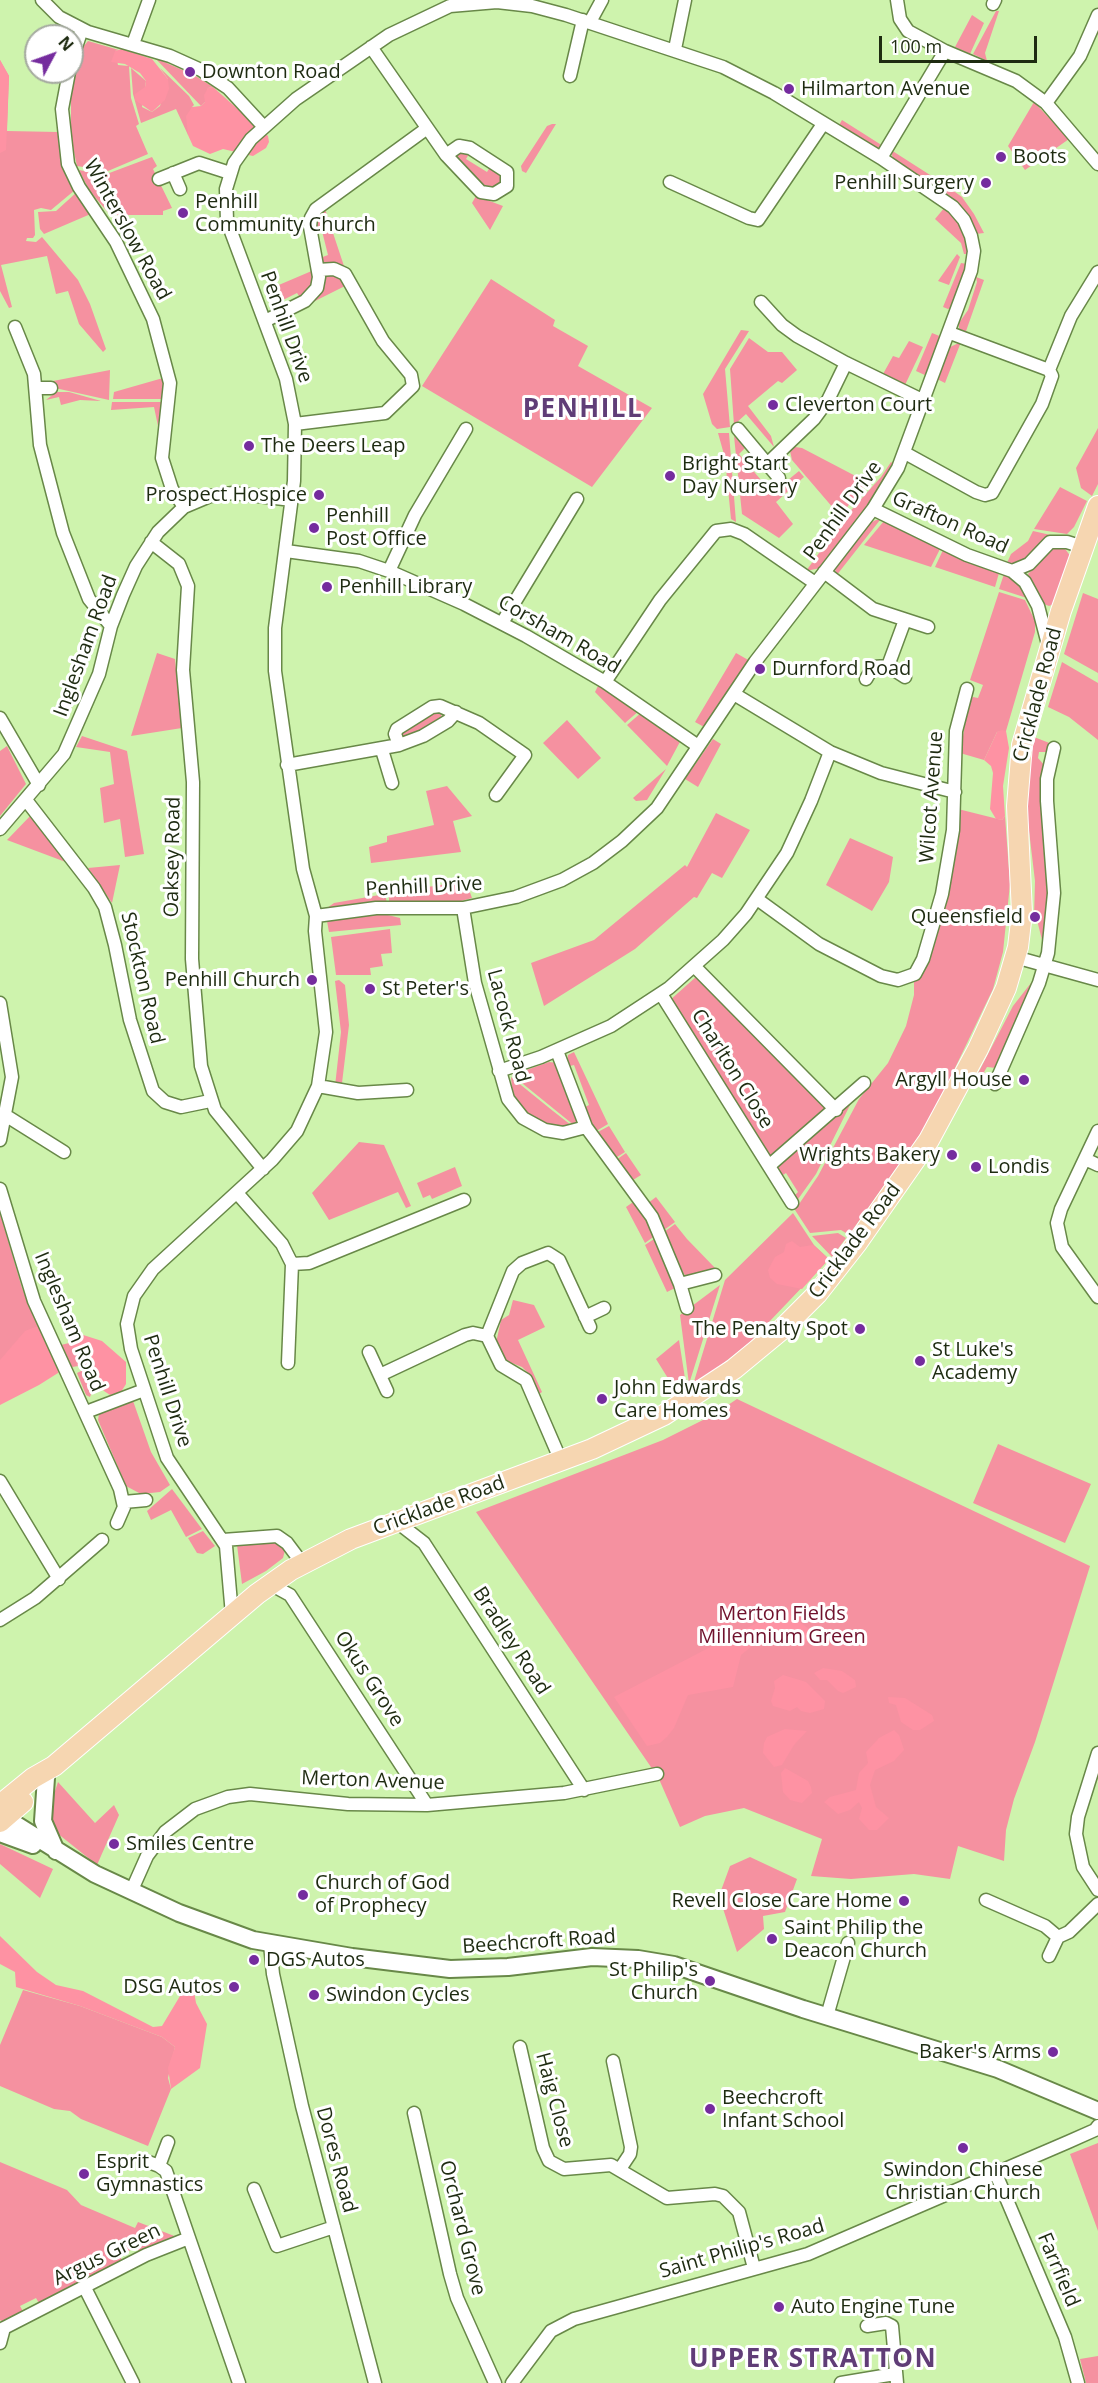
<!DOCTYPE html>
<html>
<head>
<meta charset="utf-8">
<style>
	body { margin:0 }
	#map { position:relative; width:1098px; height:2383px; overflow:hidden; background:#cef3ad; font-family:"Open Sans",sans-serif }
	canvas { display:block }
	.north { position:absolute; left:24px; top:24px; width:60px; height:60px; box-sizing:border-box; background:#fff; border:2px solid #a5aaa0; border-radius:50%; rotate:49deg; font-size:16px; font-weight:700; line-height:24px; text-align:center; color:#1e2b11 }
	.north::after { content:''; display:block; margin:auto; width:21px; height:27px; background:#752c9e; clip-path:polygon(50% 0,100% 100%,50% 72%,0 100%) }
	.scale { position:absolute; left:879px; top:36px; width:158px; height:27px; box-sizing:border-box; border:3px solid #1e2b11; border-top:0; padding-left:8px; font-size:18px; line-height:21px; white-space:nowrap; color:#1e2b11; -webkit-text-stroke:4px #fff; paint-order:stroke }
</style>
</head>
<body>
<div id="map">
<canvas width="1098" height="2383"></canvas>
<div class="north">N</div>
<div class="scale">100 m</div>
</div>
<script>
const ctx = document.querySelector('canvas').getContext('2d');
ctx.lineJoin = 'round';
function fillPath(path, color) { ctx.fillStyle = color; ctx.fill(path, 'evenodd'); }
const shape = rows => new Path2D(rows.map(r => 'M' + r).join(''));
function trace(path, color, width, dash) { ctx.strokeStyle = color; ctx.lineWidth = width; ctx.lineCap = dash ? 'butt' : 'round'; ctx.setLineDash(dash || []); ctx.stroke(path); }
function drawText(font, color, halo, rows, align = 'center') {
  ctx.font = font + ' "Open Sans",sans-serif'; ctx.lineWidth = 6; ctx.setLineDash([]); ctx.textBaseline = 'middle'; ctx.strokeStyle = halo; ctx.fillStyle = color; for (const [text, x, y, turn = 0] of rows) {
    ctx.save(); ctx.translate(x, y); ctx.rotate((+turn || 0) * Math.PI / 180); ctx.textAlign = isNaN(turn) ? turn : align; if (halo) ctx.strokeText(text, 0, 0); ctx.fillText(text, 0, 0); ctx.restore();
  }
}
const green = shape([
	[996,11,999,11,985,53,987,61,973,54],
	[972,15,984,23,970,54,955,47],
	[88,41,119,50,115,51,118,65,129,66,131,98,139,124,136,126,148,154,108,171,77,166,71,138,71,88,83,47],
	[155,58,194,75,213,87,208,88,205,102,201,106],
	[0,60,9,76,7,131,58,132,63,163,75,190,51,210,41,208,34,210,35,235,33,238,27,238,26,241,36,242,42,237,78,280,90,304,106,349,103,352,79,324,68,291,56,294,47,256,1,265,12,307,9,308,0,291],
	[131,68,146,81,142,107,152,112,160,106,168,79,160,68,189,96,194,105,192,107,188,135,176,109,141,123,133,94],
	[1034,102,1069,139,1025,170,1008,146],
	[842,120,883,146,875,149,838,127],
	[552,124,556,124,526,173,522,171,521,166,547,126],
	[458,150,469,154,466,159,487,172,490,167,501,171,506,182,488,191,455,156],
	[891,150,941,182,937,189,893,159],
	[152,157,157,166,153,169,172,208,163,211,163,215,110,215,89,190,79,170,104,175],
	[944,184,962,197,974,214,984,233,976,234,964,210,940,191],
	[77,192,93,213,44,234,40,229,38,212,56,211],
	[476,196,503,206,490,230,472,203],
	[945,207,963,230,968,254,964,254,961,243,935,219],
	[325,209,345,269,322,264,320,258,328,255,322,231,315,231,316,217],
	[957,254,960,257,949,285,938,281],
	[961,263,967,264,952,308,948,309,943,307],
	[314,270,314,283,301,299,297,293,277,303,280,310,276,312,267,290],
	[336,272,347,285,313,302,322,292,324,275],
	[976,277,984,280,965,334,959,328,959,323,968,310,977,282],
	[491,279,555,320,553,326,588,346,578,366,652,408,592,487,422,386],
	[741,330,749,331,725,369,730,427,717,429,712,424,703,394],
	[932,333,942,337,927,376,916,371],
	[749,338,768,352,782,352,797,370,782,383,778,381,748,406,771,436,774,447,746,414,734,425,730,369],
	[909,341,923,347,905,385,883,374,893,356,899,358],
	[961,342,945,383,937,379,950,347],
	[110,370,109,400,55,388,53,381],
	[163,378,164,399,113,399,114,392],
	[56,392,69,392,101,401,80,400,61,405,59,397,46,400],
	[112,402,162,402,158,426,154,407,111,410],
	[1098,428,1098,484,1092,496,1081,488,1076,468],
	[718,433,729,433,736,522,731,519,725,458],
	[734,436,745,448,739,454,772,493,799,471,804,477,776,502,793,524,779,538,742,514],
	[795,447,802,448,867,482,840,516,792,460,790,451],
	[891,462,894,464,870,503,820,568,806,571,845,517,881,477],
	[1060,487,1087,501,1074,527,1067,534,1034,529],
	[876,520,880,520,836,576,835,567,870,523],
	[884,521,940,549,931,567,864,545],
	[1033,531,1055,536,1026,561,1014,564,1007,563,1011,554,1028,541],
	[1063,546,1071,557,1054,604,1049,606,1039,602,1028,574,1053,548],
	[943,550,999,573,995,587,935,567],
	[1004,574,1019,580,1027,598,999,589],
	[999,592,1025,600,1035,621,1035,632,1006,731,997,732,984,760,960,753,969,702,973,697,978,698,983,685,970,680],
	[1083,593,1098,599,1098,673,1064,654],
	[157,653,175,659,182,728,131,736],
	[736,653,750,661,706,728,695,722],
	[1062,662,1098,683,1098,740,1069,717,1048,707],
	[599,684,640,710,625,723,595,692],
	[436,710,441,713,442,719,431,728,403,738,400,734,401,732],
	[642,712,682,738,667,766,627,725],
	[567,720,601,758,578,779,543,743],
	[82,736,127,751,144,854,125,857,120,819,104,823,100,788,114,784,110,752,76,747],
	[1034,737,1052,744,1047,752,1039,752,1038,758,1045,766,1050,868,1044,948,1037,920,1034,918,1035,881,1027,814,1031,753],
	[713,739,721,744,698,787,685,779],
	[7,746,26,784,0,816,0,751],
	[666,769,647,800,636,801,633,798],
	[447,786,472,816,453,821,461,852,371,863,369,847,387,842,387,836,434,825,426,791],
	[958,809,1002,820,1005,816,1010,884,1003,952,993,989,930,1120,849,1235,841,1230,810,1233,795,1210,818,1176,859,1099,888,1063,906,1026,914,995,914,981],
	[33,813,71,864,7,840],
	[716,813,750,830,722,878,712,873,697,898,694,897,635,949,544,1006,531,963,594,940,685,865,687,867],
	[850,838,893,857,889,882,872,911,826,885],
	[120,865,112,903,88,868],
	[466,881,472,898,461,901,461,904,389,903,389,893],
	[385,894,387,903,327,908,334,903],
	[358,914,384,914,400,918,401,925,329,932,327,921],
	[390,929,392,953,381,954,383,966,370,968,371,975,336,975,331,937],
	[697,976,825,1105,828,1112,770,1157,669,1001],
	[339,980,345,985,349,1025,342,1083,335,1086,341,1032,335,981],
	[1031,983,1034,984,996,1068,987,1067,984,1072,990,1078,990,1086,975,1079,1013,1006],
	[574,1052,608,1124,593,1133,581,1109,589,1105,574,1065,566,1067,568,1055],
	[549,1062,559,1063,578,1119,575,1126,512,1075],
	[511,1077,553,1111,571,1125,559,1128,533,1121,513,1101],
	[853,1099,816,1174,796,1202,793,1197,798,1192,786,1173,780,1177,775,1167],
	[609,1126,625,1152,614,1159,596,1133],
	[359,1142,384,1145,411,1206,406,1208,398,1192,329,1220,312,1193],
	[626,1153,641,1175,633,1180,616,1160],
	[455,1167,462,1186,432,1199,430,1195,423,1198,417,1183],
	[656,1197,675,1222,664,1230,648,1203],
	[636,1200,656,1235,645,1243,626,1207],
	[0,1213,22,1288,43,1338,0,1394],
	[793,1213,814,1245,829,1259,749,1343,692,1388,725,1280],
	[675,1224,687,1239,718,1271,687,1277,684,1274,664,1232],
	[838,1233,846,1238,832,1257,812,1236],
	[657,1237,677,1287,667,1292,645,1245],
	[720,1285,689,1384,680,1315],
	[513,1300,534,1305,545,1327,518,1340,542,1392,539,1394,530,1375,522,1367,504,1360,496,1343,501,1320,509,1315],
	[679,1340,687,1391,679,1396,656,1359],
	[69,1343,77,1354,88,1359,92,1364,72,1367,61,1345],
	[83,1370,93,1370,96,1381,90,1397,86,1395,77,1373],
	[132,1398,151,1452,170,1485,160,1492,141,1494,126,1486,98,1420,99,1414],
	[737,1399,1090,1566,1035,1742,1014,1799,1006,1830,1004,1861,958,1846,950,1879,914,1874,851,1879,811,1876,822,1839,744,1808,705,1816,680,1827,655,1770,653,1770,476,1512,663,1440,713,1415],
	[998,1444,1091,1484,1065,1543,973,1503],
	[172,1489,202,1529,186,1537,171,1510,151,1520,147,1511],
	[203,1531,215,1546,203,1554,197,1553,188,1538],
	[270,1540,279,1543,285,1550,283,1558,266,1571,242,1584,237,1545],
	[58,1782,95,1823,114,1805,119,1815,97,1865,57,1833,51,1815,52,1800],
	[0,1844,53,1869,40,1898,0,1864],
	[750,1857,797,1879,785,1912,763,1916,764,1929,737,1952,719,1896,730,1866],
	[23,1990,80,2006,162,2037,175,2047,168,2078,171,2089,148,2146,81,2119,70,2111,54,2109,0,2086,0,2045],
	[1098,2143,1098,2231,1070,2154],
	[0,2162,67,2190,81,2205,135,2228,138,2222,177,2237,140,2253,136,2247,120,2256,123,2262,40,2305,36,2298,20,2306,24,2313,3,2322,0,2320],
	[1098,2356,1098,2383,1086,2383,1080,2359]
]);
const forest = shape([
	[122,49,152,59,168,79,169,89,165,100,152,112,135,100,135,94,145,87,146,81,140,73,125,64,111,62,115,51],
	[0,60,9,76,6,150,0,153],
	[213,87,268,136,269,142,266,148,253,156,223,149,210,154,193,146,188,135,186,116,192,107,201,106,205,102,204,95,208,88],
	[1002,730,1006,731,1009,748,1003,786,1005,816,1002,820,996,819,990,809,993,773,991,766,984,760,997,732],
	[792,1241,800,1247,813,1245,829,1259,802,1289,777,1284,770,1278,768,1270,775,1257,784,1252,786,1244],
	[38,1326,46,1333,62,1367,58,1373,39,1385,0,1405,0,1360,25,1331],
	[77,1333,102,1341,126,1362,126,1384,121,1392,110,1395,104,1391,94,1378,91,1363,70,1348,71,1337],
	[776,1613,789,1614,809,1629,811,1636,802,1647,762,1643,751,1647,741,1655,733,1687,688,1695,674,1728,667,1737,660,1743,647,1746,614,1697],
	[823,1668,842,1671,855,1680,856,1687,843,1693,838,1691,827,1680,820,1680,814,1673],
	[783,1675,806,1682,825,1701,824,1709,810,1713,801,1711,797,1707,790,1711,773,1706,771,1701,775,1688,774,1681],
	[888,1697,905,1698,932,1715,934,1721,920,1730,913,1730,901,1722,896,1705,889,1703],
	[785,1729,807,1731,794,1745,782,1765,774,1767,763,1753,764,1743,767,1737],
	[894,1730,899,1735,904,1750,894,1761,875,1770,870,1785,876,1807,889,1818,877,1830,869,1830,859,1819,862,1808,859,1802,850,1810,838,1814,824,1802,830,1797,856,1790,859,1773,868,1763,866,1752,879,1738],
	[785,1768,808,1781,811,1787,812,1793,802,1803,790,1800,783,1792,781,1773],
	[0,1936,37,1972,56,1985,83,1991,153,2027,162,2026,183,1991,189,1986,194,1991,196,2003,207,2024,200,2068,171,2089,168,2068,175,2047,162,2037,80,2006,16,1987,15,1972,0,1964]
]);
const street = shape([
	[42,0,59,17,88,32,170,56,201,70,228,88,264,127],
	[897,0,900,19,908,31,945,51,1016,81,1046,103,1098,164],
	[993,4,995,0],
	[590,22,602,0],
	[133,44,149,0],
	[371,47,446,155,459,146,470,148,507,172,507,186,494,194,481,192,446,155],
	[675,49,685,0],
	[72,59,82,29],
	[69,72,62,109,68,164,79,187,116,242,153,319,170,383,162,458,172,489,184,507],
	[570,76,583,20],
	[1046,103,1080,56,1098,15],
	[881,158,945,51],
	[173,173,180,189],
	[159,179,199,163,230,173],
	[670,182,749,218,758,220,823,124],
	[761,302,782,325,797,336,846,363,924,401],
	[265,321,305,301,317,288,319,277,310,227,311,218,316,209,426,129],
	[15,327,34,374,40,445,63,533,89,599,111,626],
	[950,333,1049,370],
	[1049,370,1071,316,1098,272],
	[37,388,51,388],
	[295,424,385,413,413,386,411,375,383,341,345,274,334,269,318,270],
	[738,429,779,478],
	[905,453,976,492,985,495,992,493,1042,404,1052,376,1049,370],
	[767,464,814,419,828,400,846,363],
	[873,509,967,555,1012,571],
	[151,542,179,564,188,586,183,670,193,782,192,959,201,1066,215,1110,263,1169],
	[286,551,359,561,389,571,464,604,526,636,605,682,698,746],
	[389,571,415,515,466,429],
	[824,572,873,609,928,627],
	[502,623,577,499],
	[1049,648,1038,606,1025,582,1012,571,1029,564,1050,542,1067,542,1083,547],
	[888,666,905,677],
	[866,679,873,667,888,666,905,620],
	[605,682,660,600,716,531,731,529,744,534,815,583],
	[734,694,830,752,881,773,955,792],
	[0,718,39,785],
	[399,745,423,736,448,721,456,712],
	[382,750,392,783],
	[287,765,399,745,395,734,397,729,432,707,440,706,479,723,525,755,496,795],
	[26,800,94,888,105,907,115,945,130,1020,153,1091,165,1102,181,1107,210,1101],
	[0,829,64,754,99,674,111,626,123,595,136,566,158,532,184,507,210,496,233,493,292,500],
	[757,899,819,944,881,976,898,980,915,974,923,959,942,894,953,830,956,731,967,689],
	[463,908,475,983,508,1099,523,1118,545,1130,563,1133,586,1127],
	[1015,957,1098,980],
	[695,967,836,1110],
	[661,994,792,1203],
	[0,1003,12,1077,0,1140],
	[557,1051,586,1127,652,1217,680,1284,687,1308],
	[499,1071,541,1057,611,1026,669,988,723,940,746,914,787,853,811,801,830,752],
	[995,1084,1039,983,1048,953,1054,893,1047,801,1047,779,1054,748],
	[318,1086,358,1093,407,1090],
	[5,1115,64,1152],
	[1098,1131,1061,1209,1057,1223,1062,1247,1098,1297],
	[1085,1159,1098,1165],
	[770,1165,864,1083],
	[0,1189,34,1301,120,1489,124,1507,117,1523],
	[237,1193,282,1244,292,1264,309,1263,464,1200],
	[680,1284,715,1275],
	[585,1317,604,1308],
	[369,1352,387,1391],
	[288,1363,292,1264],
	[380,1375,465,1335,473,1333,487,1336],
	[86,1412,144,1390],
	[561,1461,526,1380,501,1365,487,1336,513,1271,522,1263,548,1253,559,1260,590,1327],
	[0,1481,59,1579],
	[124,1502,146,1500],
	[397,1522,424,1543,584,1790],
	[223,1540,277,1536,287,1543,302,1563],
	[270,1584,290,1595,427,1805],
	[232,1615,226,1546,167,1458,131,1349,127,1324,134,1296,153,1269,272,1160,297,1131,318,1086,326,1032,315,931,316,916,303,869,275,671,275,628,294,481,295,424,286,379,227,221,226,189,234,163,251,139,296,99,389,35,450,6,497,2,532,6,566,15,723,67,774,93,881,158,953,207,964,220,971,236,974,251,971,271,898,468,873,509,755,662,657,808,622,841,593,863,562,880,516,897,463,908,376,908,316,916],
	[0,1620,35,1598,102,1540],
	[1098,1753,1078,1817,1076,1834,1083,1867,1098,1890],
	[131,1892,147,1856,165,1832,195,1809,228,1797,250,1794,348,1804,427,1805,564,1793,657,1774],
	[986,1900,1045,1926,1058,1937,1069,1932,1098,1904],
	[270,1944,273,1974,302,2106,375,2383],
	[1049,1956,1058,1937],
	[827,2016,848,1943],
	[520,2047,543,2148,549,2161,564,2169,611,2165,667,2198,715,2194,723,2196,739,2212,754,2268],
	[613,2061,631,2147,630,2154,620,2169],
	[414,2113,450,2274,457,2298,495,2383],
	[146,2161,159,2166],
	[996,2174,1065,2337,1078,2383],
	[254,2189,277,2246,334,2227],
	[189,2238,239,2383],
	[85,2288,133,2383],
	[867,2326,886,2323,892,2326,897,2383],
	[4,2328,146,2255,189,2238,166,2171,159,2166,168,2142],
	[0,2343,4,2328],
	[512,2383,551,2331,574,2319,808,2254,1068,2142,1095,2130,1098,2126],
	[841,2383,895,2374]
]);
const secondary = shape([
	[46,1778,43,1821,56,1851],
	[0,1818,15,1824,95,1874,179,1913,253,1940,352,1957,450,1969,508,1967,592,1957,638,1959,674,1965,803,2009,998,2069,1098,2111],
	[0,1833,33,1845]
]);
const primary = shape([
	[0,1805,33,1778,54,1766,257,1594,291,1570,351,1539,592,1449,664,1415,734,1369,780,1331,817,1294,857,1243,929,1140,978,1049,1006,988,1018,947,1022,913,1017,806,1022,745,1061,611,1098,506],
	[0,1822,23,1802]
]);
const markers = [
	[190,72,6,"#752c9e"],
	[789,89,6,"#752c9e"],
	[1001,157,6,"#752c9e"],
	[986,183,6,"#752c9e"],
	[183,213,6,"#752c9e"],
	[773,405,6,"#752c9e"],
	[249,446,6,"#752c9e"],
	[670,476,6,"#752c9e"],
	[319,495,6,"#752c9e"],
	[314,528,6,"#752c9e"],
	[327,587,6,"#752c9e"],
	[760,669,6,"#752c9e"],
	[1035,917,6,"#752c9e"],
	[312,980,6,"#752c9e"],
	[370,989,6,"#752c9e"],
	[1024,1080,6,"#752c9e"],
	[952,1155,6,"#752c9e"],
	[976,1167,6,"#752c9e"],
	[860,1329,6,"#752c9e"],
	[920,1361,6,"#752c9e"],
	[602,1399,6,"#752c9e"],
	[114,1844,6,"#752c9e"],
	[303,1895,6,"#752c9e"],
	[904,1901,6,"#752c9e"],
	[772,1939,6,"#752c9e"],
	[254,1960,6,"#752c9e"],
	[710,1981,6,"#752c9e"],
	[234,1987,6,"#752c9e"],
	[314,1995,6,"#752c9e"],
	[1053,2052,6,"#752c9e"],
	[710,2109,6,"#752c9e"],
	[963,2148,6,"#752c9e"],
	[84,2174,6,"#752c9e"],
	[779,2307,6,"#752c9e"]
];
const poiNames = [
	["Downton Road",202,72],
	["Hilmarton Avenue",801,89],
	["Boots",1013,157],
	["Penhill Surgery",974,183,"right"],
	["Penhill",195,202],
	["Community Church",195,225],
	["Cleverton Court",785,405],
	["The Deers Leap",261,446],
	["Bright Start",682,464],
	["Day Nursery",682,487],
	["Prospect Hospice",307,495,"right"],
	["Penhill",326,516],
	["Post Office",326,539],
	["Penhill Library",339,587],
	["Durnford Road",772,669],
	["Queensfield",1023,917,"right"],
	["Penhill Church",300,980,"right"],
	["St Peter's",382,989],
	["Argyll House",1012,1080,"right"],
	["Wrights Bakery",940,1155,"right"],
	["Londis",988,1167],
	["The Penalty Spot",848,1329,"right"],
	["St Luke's",932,1350],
	["Academy",932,1373],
	["John Edwards",614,1388],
	["Care Homes",614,1411],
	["Smiles Centre",126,1844],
	["Church of God",315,1883],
	["of Prophecy",315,1906],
	["Revell Close Care Home",892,1901,"right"],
	["Saint Philip the",784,1928],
	["Deacon Church",784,1951],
	["DGS Autos",266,1960],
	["St Philip's",698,1970,"right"],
	["Church",698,1993,"right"],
	["DSG Autos",222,1987,"right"],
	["Swindon Cycles",326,1995],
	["Baker's Arms",1041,2052,"right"],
	["Beechcroft",722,2098],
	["Infant School",722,2121],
	["Esprit",96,2162],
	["Gymnastics",96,2185],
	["Swindon Chinese",963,2170,"center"],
	["Christian Church",963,2193,"center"],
	["Auto Engine Tune",791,2307]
];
const streetNames = [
	["Winterslow Road",127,230,61],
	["Penhill Drive",286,327,70],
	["Penhill Drive",843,511,-54],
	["Grafton Road",950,523,24],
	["Corsham Road",559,635,30],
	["Inglesham Road",86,646,-70],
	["Cricklade Road",1038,695,-75],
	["Wilcot Avenue",932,797,-86],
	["Oaksey Road",173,857,-89],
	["Penhill Drive",424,887,-3],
	["Stockton Road",142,978,77],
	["Lacock Road",508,1026,75],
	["Charlton Close",732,1069,58],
	["Cricklade Road",855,1241,-53],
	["Inglesham Road",69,1322,67],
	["Penhill Drive",167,1391,72],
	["Cricklade Road",439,1506,-20],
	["Bradley Road",511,1641,57],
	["Okus Grove",369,1679,57],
	["Merton Avenue",373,1781,2],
	["Beechcroft Road",539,1942,-4],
	["Haig Close",554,2100,75],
	["Dores Road",336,2160,75],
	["Orchard Grove",462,2228,76],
	["Saint Philip's Road",742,2249,-16],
	["Argus Green",107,2255,-26],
	["Farrfield",1058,2270,67]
];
const parkNames = [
	["Merton Fields",782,1614],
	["Millennium Green",782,1637]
];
const districtNames = [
	["PENHILL",583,410],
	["UPPER STRATTON",813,2360]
];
fillPath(green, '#f591a0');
fillPath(forest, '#fe92a3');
trace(street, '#688848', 15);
trace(secondary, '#688848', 20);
trace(primary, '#fff', 22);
trace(street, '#fff', 12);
trace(secondary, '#fff', 16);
trace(primary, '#f6d6b1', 20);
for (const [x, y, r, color] of markers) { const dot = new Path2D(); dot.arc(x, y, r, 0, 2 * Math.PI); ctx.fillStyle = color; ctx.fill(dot); trace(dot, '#fff', 2); }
drawText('20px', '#1e2b11', '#fff', poiNames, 'left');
drawText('20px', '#1e2b11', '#fff', streetNames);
drawText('20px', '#70112c', '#fff', parkNames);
ctx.letterSpacing = '1.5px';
drawText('bold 26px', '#603d77', '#fff', districtNames);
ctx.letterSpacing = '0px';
</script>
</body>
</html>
